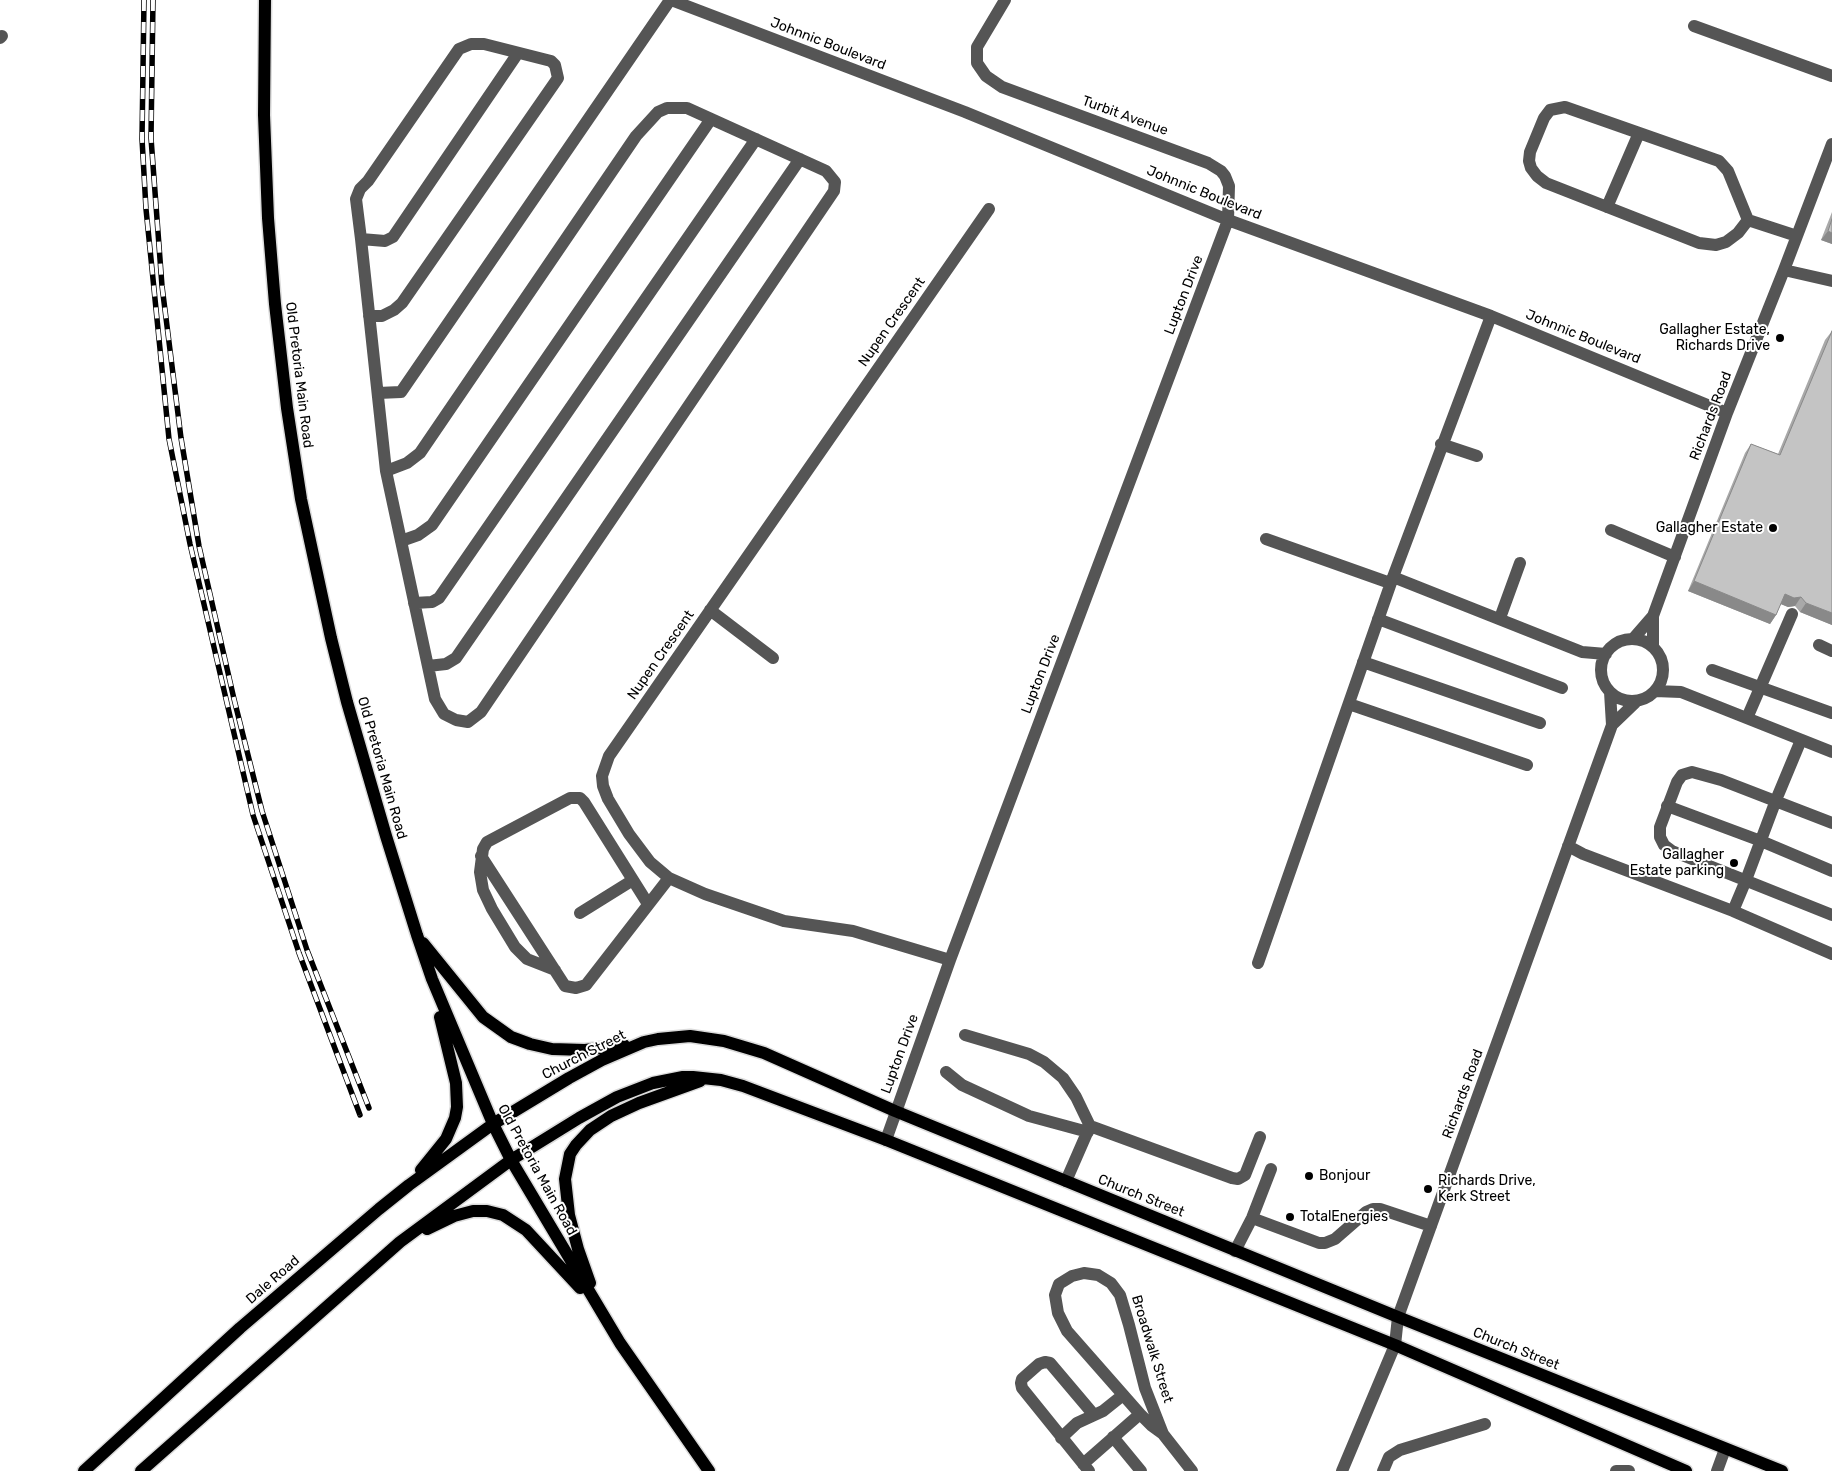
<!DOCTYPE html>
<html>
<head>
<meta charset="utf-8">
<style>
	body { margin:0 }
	canvas { display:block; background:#fff }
</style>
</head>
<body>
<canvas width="1832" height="1471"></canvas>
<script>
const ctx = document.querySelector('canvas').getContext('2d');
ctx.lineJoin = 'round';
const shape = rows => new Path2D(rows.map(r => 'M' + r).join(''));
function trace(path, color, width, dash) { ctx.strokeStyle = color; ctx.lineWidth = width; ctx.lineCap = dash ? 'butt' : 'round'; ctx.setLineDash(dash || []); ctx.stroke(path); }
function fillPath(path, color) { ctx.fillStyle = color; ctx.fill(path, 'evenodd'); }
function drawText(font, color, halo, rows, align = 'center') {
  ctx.font = font + ' Rubik,sans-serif'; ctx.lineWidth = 4; ctx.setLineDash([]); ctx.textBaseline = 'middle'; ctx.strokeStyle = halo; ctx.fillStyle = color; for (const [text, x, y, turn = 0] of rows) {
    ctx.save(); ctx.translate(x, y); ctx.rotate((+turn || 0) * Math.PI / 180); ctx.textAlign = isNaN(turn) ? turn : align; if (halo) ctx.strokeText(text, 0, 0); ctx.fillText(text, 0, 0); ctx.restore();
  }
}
const minor = shape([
	[671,0,965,112,1228,220,1491,316,1727,413],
	[1694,26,1832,76],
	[0,38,2,36],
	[1607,207,1639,133],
	[1748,220,1738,233,1726,242,1716,245,1699,243,1546,183,1537,176,1531,168,1529,161,1530,152,1544,118,1550,110,1565,107,1719,161,1728,171,1748,220,1797,236],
	[361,239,385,241,393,237,518,53],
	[1784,270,1832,281],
	[369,316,382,316,394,310,402,303,558,78,555,65,551,61,484,44,471,44,459,49,368,181,360,189,356,199,361,239,386,471,435,699,444,714,456,720,468,722,481,712,834,191,835,182,826,171,687,108,667,108,658,112,636,136,420,453,407,463,386,471],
	[378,393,401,392,670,0],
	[1441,444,1477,456],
	[1611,530,1675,557],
	[1266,539,1390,583],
	[401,541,418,535,432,525,711,119],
	[1393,577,1582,652,1606,654],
	[414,603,432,602,439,598,756,139],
	[710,610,773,658],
	[1500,618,1520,563],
	[1378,619,1562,688],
	'1601 670a31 31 0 1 1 62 0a31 31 0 1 1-62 0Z',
	[1633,639,1653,616],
	[1819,645,1832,651],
	[1653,646,1653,616,1727,413,1784,270,1832,144],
	[1363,662,1540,723],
	[428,666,446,664,456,658,800,159],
	[1712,670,1832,713],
	[1655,691,1681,692,1832,752],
	[1349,704,1527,765],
	[1747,718,1792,614],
	[1612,725,1637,701],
	[1667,806,1761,841,1832,871],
	[1832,823,1721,780,1692,772,1682,775,1677,782,1660,827,1660,837,1664,845,1672,851,1832,915],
	[1568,846,1583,854,1733,911,1832,954],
	[481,856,565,986,576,988,586,985,669,878],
	[1733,911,1746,880,1776,800,1801,740],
	[580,913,633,880],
	[950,960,853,931,784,921,705,894,669,878,650,862,629,834,608,799,603,786,602,776,609,756,989,209],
	[1258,963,1393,577,1491,316],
	[555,970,527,959,515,947,492,909,483,890,480,872,483,849,487,842,570,798,580,798,584,802,648,904],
	[965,1035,1029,1054,1044,1062,1063,1078,1076,1097,1090,1126,1232,1178,1238,1179,1245,1175,1260,1137],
	[946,1072,962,1085,1029,1116,1088,1132],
	[886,1140,950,960,1228,220,1229,186,1225,176,1221,171,1208,163,1002,87,986,76,977,63,977,47,1005,0],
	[1066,1181,1090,1126],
	[1252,1218,1319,1243,1325,1243,1335,1239,1366,1212,1373,1209,1380,1209,1431,1226],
	[1235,1251,1252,1218,1271,1169],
	[1163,1434,1145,1388,1129,1325,1120,1295,1111,1283,1098,1275,1084,1273,1072,1276,1059,1284,1055,1295,1058,1313,1067,1331,1140,1414,1152,1426,1163,1434,1192,1471],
	[1113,1437,1141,1471],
	[1061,1438,1077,1423,1103,1411,1123,1395],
	[1083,1464,1140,1414],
	[1089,1471,1022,1388,1021,1383,1022,1379,1039,1364,1045,1362,1050,1363,1094,1415],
	[1342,1471,1395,1345,1398,1317,1612,725,1610,692],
	[1383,1471,1389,1457,1400,1450,1485,1424],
	[1616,1471,1629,1471],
	[1717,1471,1725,1449]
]);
const major = shape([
	[265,0,264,115,268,218,275,304,287,408,301,499,331,638,347,702,386,836,417,935,432,979,493,1124,511,1160,620,1343,709,1471],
	[423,943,483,1017,511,1037,530,1044,552,1049,585,1050,624,1045],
	[421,1170,446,1139,455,1118,457,1107,456,1083,440,1017],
	[427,1229,454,1216,473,1211,487,1211,503,1215,526,1230,580,1288],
	[590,1283,578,1249,569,1215,565,1179,570,1154,576,1145,590,1130,611,1116,639,1103,700,1081],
	[84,1471,240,1328,379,1209,409,1185,493,1124,569,1078,602,1060,644,1042,658,1039,690,1036,724,1041,764,1053,895,1111,1398,1317,1782,1471],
	[141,1471,400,1242,511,1160,579,1118,617,1097,653,1083,683,1077,693,1077,721,1080,743,1086,886,1140,1395,1345,1686,1471]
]);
const rail = shape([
	[144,0,142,139,146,209,169,439,190,544,253,815,299,953,360,1115],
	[153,0,151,138,162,286,181,438,199,546,234,699,262,811,307,950,369,1108]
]);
const wall = shape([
	[1832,212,1832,244,1821,240],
	[1832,331,1832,625,1800,612,1795,606,1788,607,1781,604,1776,615,1770,624,1688,591,1745,453,1751,444,1778,454,1825,340]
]);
const shadedWall = shape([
	[1828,231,1832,233,1832,244,1821,240],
	[1694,581,1776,615,1770,624,1688,591],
	[1785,594,1801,597,1795,606,1788,607,1778,603],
	[1806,603,1832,613,1832,625,1800,612]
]);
const building = shape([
	[1832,219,1832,233,1828,231,1832,219],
	[1832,331,1832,613,1806,603,1801,597,1794,598,1785,594,1776,615,1694,581,1751,444,1780,455,1832,331]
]);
const markers = [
	[1780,338,5,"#000"],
	[1773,528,5,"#000"],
	[1734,863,5,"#000"],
	[1309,1176,5,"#000"],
	[1428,1189,5,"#000"],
	[1290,1217,5,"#000"]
];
const streetNames = [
	["Johnnic Boulevard",828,44,21],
	["Turbit Avenue",1125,116,20],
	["Johnnic Boulevard",1204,193,22],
	["Lupton Drive",1184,295,-69],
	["Nupen Crescent",892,322,-55],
	["Johnnic Boulevard",1583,337,22],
	["Old Pretoria Main Road",299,375,83],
	["Richards Road",1711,416,-69],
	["Nupen Crescent",661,655,-55],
	["Lupton Drive",1041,674,-69],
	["Old Pretoria Main Road",382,768,74],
	["Lupton Drive",900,1054,-70],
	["Church Street",584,1055,-27],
	["Richards Road",1463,1094,-70],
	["Old Pretoria Main Road",537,1170,61],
	["Church Street",1141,1196,22],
	["Dale Road",273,1280,-41],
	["Broadwalk Street",1152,1349,73],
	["Church Street",1516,1349,22]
];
const poiNames = [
	["Gallagher Estate,",1770,330],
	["Richards Drive",1770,346],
	["Gallagher Estate",1763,528],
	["Gallagher",1724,855],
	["Estate parking",1724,871],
	["Bonjour",1319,1176,"left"],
	["Richards Drive,",1438,1181,"left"],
	["Kerk Street",1438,1197,"left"],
	["TotalEnergies",1300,1217,"left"]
];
trace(major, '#dbdbdb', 15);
trace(minor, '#555', 12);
trace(major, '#000', 12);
trace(rail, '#000', 5.5);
trace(rail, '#fff', 4, [11]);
fillPath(wall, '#a9a9a9');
fillPath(shadedWall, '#898989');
fillPath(building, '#c4c4c4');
trace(building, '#898989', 1);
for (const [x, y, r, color] of markers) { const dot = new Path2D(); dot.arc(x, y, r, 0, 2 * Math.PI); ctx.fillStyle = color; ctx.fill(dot); trace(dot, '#fff', 2); }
drawText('14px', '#000', '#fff', streetNames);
drawText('14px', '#000', '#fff', poiNames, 'right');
</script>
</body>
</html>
